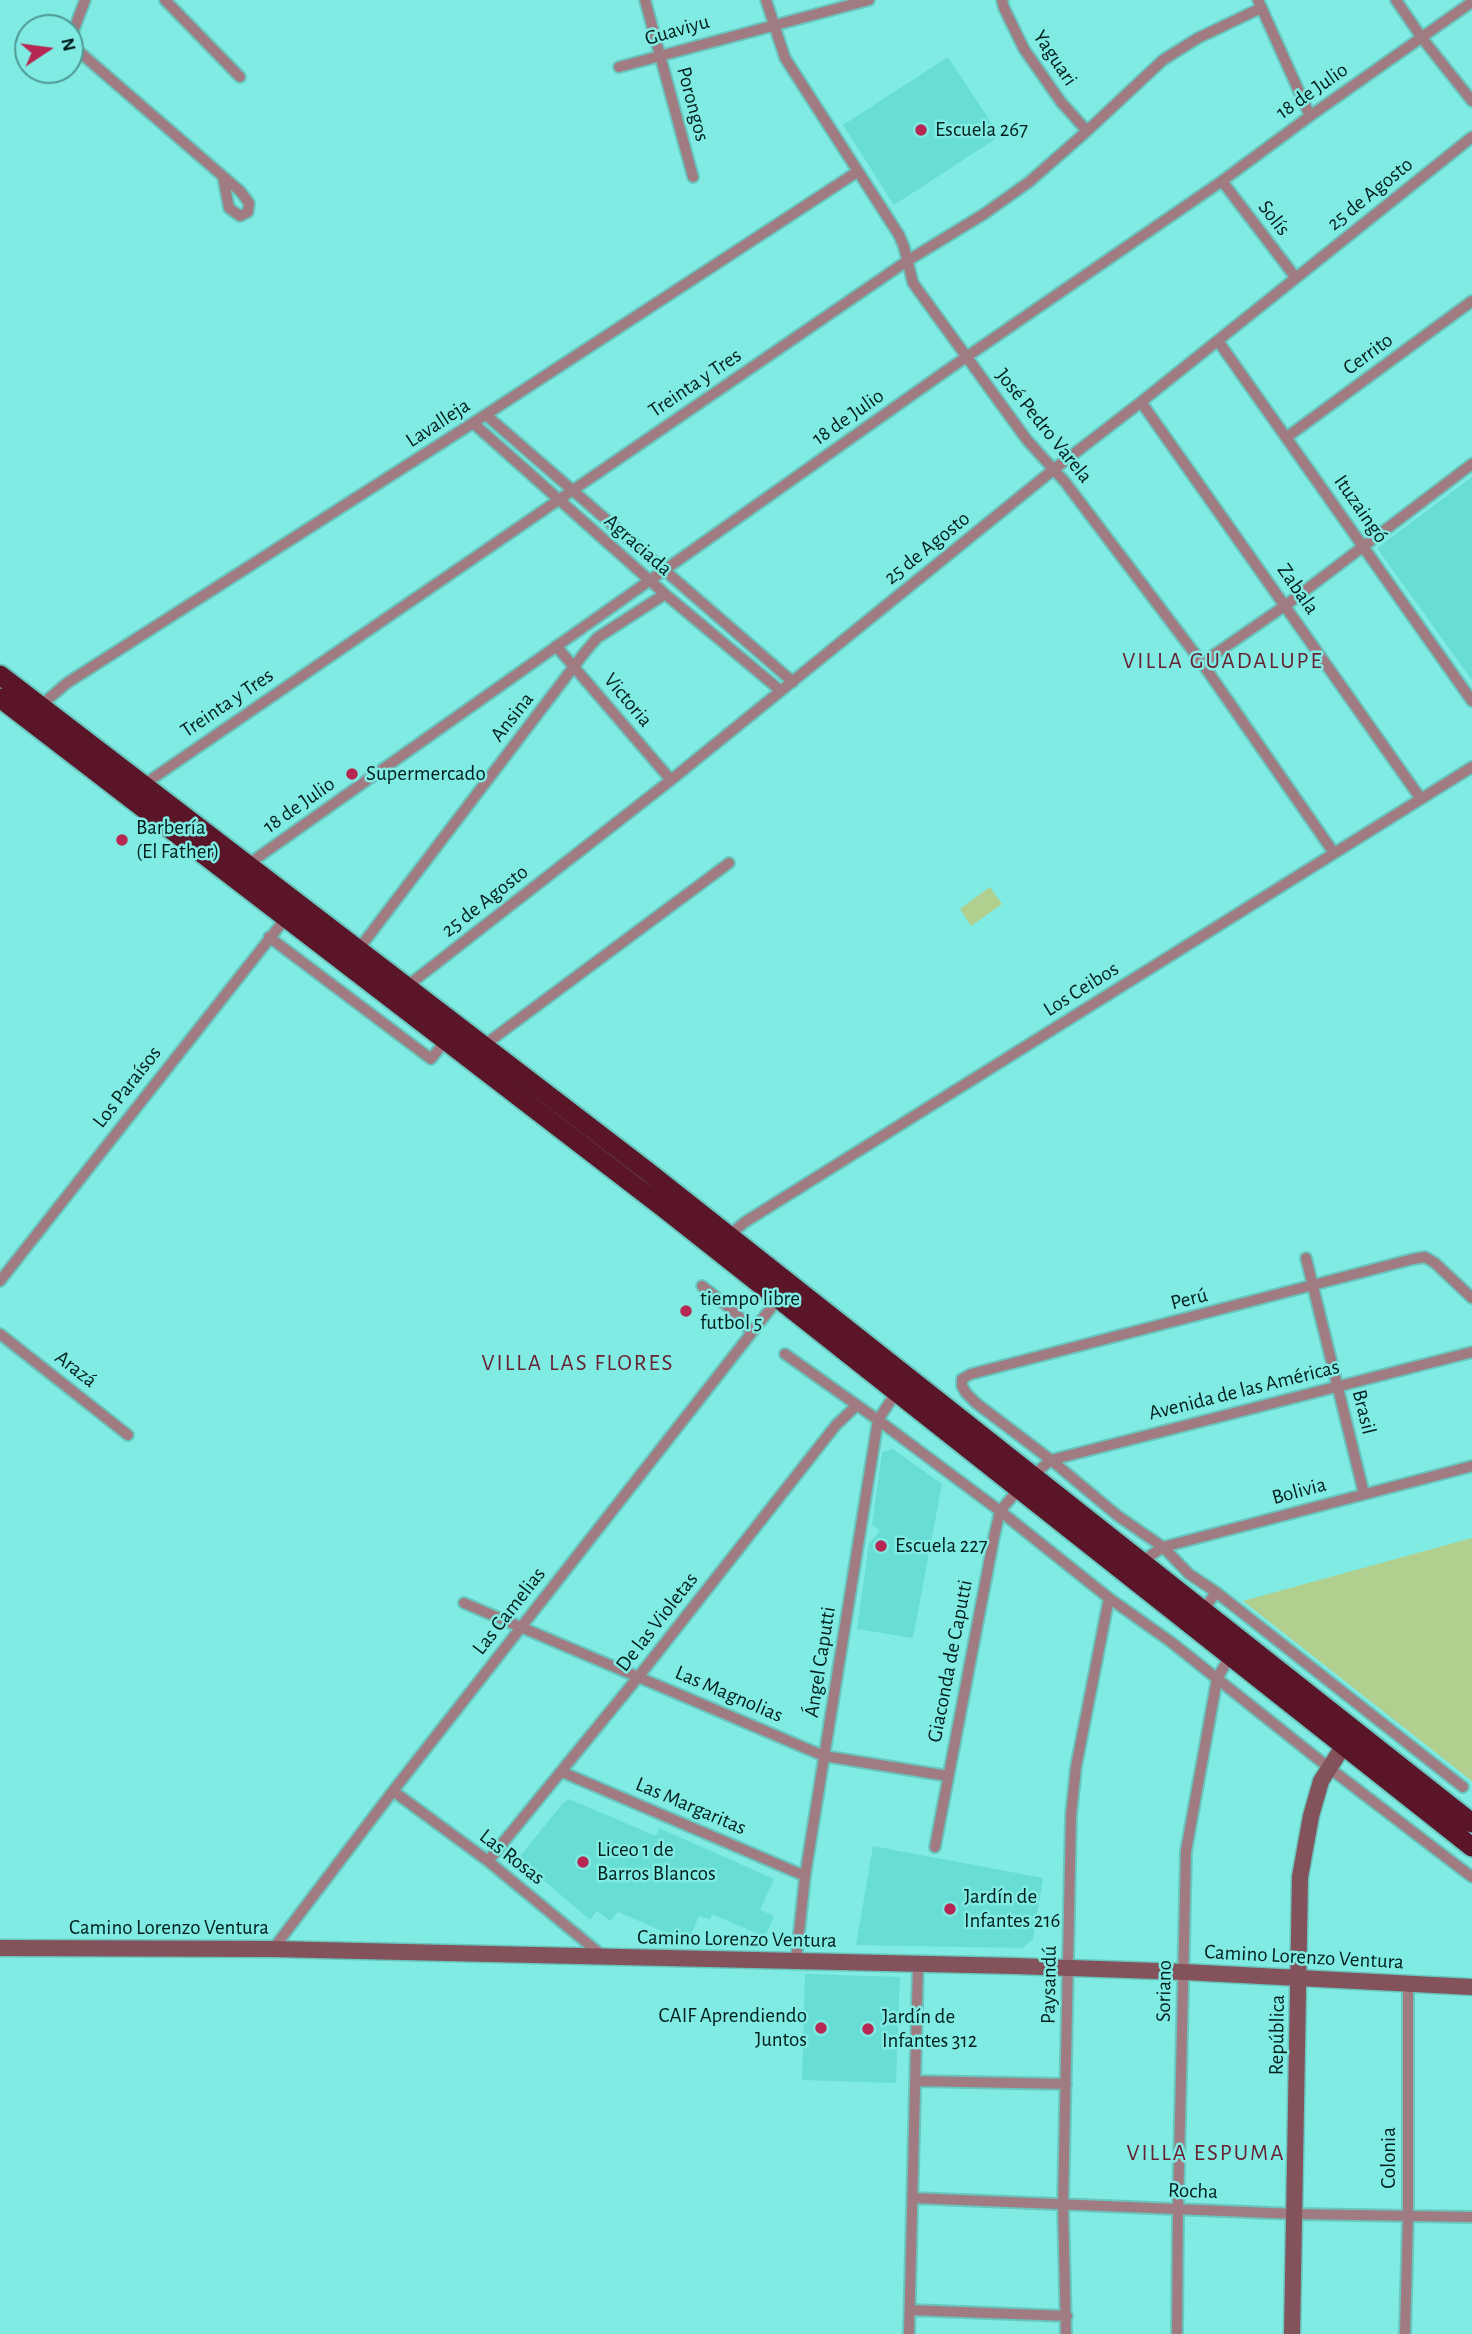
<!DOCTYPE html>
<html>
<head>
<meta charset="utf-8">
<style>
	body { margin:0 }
	#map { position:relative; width:1472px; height:2334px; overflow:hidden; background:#80ebe2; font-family:"Alegreya Sans",sans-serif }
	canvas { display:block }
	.north { position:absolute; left:14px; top:14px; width:70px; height:70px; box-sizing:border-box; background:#80ebe2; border:2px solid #4d9993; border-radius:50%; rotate:77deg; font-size:19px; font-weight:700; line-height:28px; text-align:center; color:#001f1d }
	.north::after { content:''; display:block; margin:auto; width:24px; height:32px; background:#b72753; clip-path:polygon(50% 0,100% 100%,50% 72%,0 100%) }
</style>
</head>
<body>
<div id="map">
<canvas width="1472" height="2334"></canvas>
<div class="north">N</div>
</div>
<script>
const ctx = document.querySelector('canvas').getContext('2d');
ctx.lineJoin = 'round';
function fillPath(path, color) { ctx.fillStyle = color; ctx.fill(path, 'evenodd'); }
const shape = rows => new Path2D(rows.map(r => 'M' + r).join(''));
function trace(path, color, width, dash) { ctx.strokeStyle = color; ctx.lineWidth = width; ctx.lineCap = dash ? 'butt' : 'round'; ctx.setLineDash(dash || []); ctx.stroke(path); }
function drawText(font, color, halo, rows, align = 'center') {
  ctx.font = font + ' "Alegreya Sans",sans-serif'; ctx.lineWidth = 5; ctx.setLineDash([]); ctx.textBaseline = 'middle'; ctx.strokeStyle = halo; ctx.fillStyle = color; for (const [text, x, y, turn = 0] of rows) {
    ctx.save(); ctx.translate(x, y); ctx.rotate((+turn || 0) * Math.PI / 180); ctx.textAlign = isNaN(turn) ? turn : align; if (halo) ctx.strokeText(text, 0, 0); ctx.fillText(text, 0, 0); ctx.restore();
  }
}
const built = shape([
	[948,57,1000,136,894,205,843,125],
	[1472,477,1472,680,1377,548],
	[893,1449,942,1484,913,1638,857,1629,869,1543,880,1531,872,1525,882,1452],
	[569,1799,656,1836,659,1828,774,1879,760,1910,774,1916,765,1937,712,1914,710,1919,699,1916,688,1942,618,1912,610,1921,597,1911,590,1920,520,1860,521,1855,563,1803],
	[873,1846,1043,1878,1033,1939,1022,1948,856,1945],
	[805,1974,900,1977,896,2083,802,2080]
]);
const green = shape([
	[990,887,1002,904,971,926,960,909],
	[1472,1538,1472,1781,1243,1601]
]);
const street = shape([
	[85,0,73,32,76,49,240,191,249,203,248,212,240,216,229,208,223,177],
	[165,0,240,77],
	[645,0,693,177],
	[766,0,785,58,899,235,904,247,913,283,1027,440,1065,482,1202,663,1334,853],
	[1002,0,1004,8,1024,49,1061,102,1087,131],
	[1258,0,1310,116],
	[1396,0,1422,38,1472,101],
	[619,67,869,0],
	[1222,181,1296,278],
	[1218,341,1472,701],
	[1141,402,1421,799],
	[486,415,793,682],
	[473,423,665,594,781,691],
	[1287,437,1472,301],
	[556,646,671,780],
	[1202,663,1286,605,1472,464],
	[40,706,67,683,473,423,857,172],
	[143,785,907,261,984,214,1029,182,1087,131,1163,60,1198,38,1261,8],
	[247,865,946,371,1222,181,1310,116,1472,2],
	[269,937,431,1059,446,1040],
	[358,950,585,652,597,638,665,594],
	[406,987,671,780,1053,470,1141,402,1472,137],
	[483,1046,729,863],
	[727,1237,745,1222,1472,767],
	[1306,1258,1364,1494],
	[0,1281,285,919],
	[702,1286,735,1312,751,1332],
	[0,1334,128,1435],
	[785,1354,878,1420,1000,1511,1109,1598,1171,1642,1328,1767,1472,1877],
	[1032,1476,1051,1460,1472,1352],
	[1141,1562,1163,1547,1472,1466],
	[1216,1592,1463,1787],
	[464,1603,824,1756,948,1776],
	[1203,1611,1216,1592,1189,1574,1163,1547,1118,1516,1051,1460,976,1403,966,1393,962,1386,962,1379,971,1374,1413,1259,1425,1257,1435,1263,1472,1298],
	[562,1772,805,1876],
	[393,1791,488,1861,604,1957],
	[935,1847,994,1537,1000,1511,1019,1489],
	[488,1861,639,1676,836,1425,856,1406],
	[273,1949,393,1791,778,1299],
	[796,1961,805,1876,878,1420,899,1388],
	[916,2081,1066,2084],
	[913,2198,1295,2214,1472,2217],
	[910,2310,1067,2316],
	[909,2334,918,1965],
	[1066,2334,1063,2205,1071,1815,1076,1767,1109,1598],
	[1177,2334,1178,2209,1186,1851,1217,1679,1230,1656],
	[1405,2334,1408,2217,1408,1983]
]);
const secondary = shape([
	[0,1948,273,1949,1015,1966,1184,1972,1472,1987],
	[1292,2334,1300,1877,1311,1816,1321,1781,1344,1745]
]);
const highway = shape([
	[0,675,647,1171,1472,1823],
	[0,698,665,1209,1472,1847]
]);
const markers = [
	[921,130,7,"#b72753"],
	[352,774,7,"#b72753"],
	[122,840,7,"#b72753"],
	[686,1311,7,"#b72753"],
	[881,1546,7,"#b72753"],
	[583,1862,7,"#b72753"],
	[950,1909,7,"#b72753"],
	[821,2028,7,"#b72753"],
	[868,2029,7,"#b72753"]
];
const streetNames = [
	["Guaviyu",677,30,-16],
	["Yaguari",1055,58,56],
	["18 de Julio",1312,91,-35],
	["Porongos",693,104,75],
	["25 de Agosto",1370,194,-39],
	["Solís",1274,218,52],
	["Cerrito",1368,354,-36],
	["Treinta y Tres",695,383,-34],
	["18 de Julio",848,417,-35],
	["Lavalleja",438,423,-33],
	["José Pedro Varela",1044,426,51],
	["Ituzaingó",1361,509,55],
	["Agraciada",638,545,41],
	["25 de Agosto",927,548,-39],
	["Zabala",1298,589,55],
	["Victoria",628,700,50],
	["Treinta y Tres",227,703,-34],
	["Ansina",512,717,-52],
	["18 de Julio",299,805,-35],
	["25 de Agosto",485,901,-38],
	["Los Ceibos",1081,989,-32],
	["Los Paraísos",127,1087,-52],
	["Perú",1189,1299,-14],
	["Arazá",76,1369,38],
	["Avenida de las Américas",1244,1390,-14],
	["Brasil",1364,1412,76],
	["Bolivia",1299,1491,-15],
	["Las Camelias",509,1611,-52],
	["De las Violetas",657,1622,-52],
	["Giaconda de Caputti",950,1661,-79],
	["Ángel Caputti",820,1662,-81],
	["Las Magnolias",729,1694,23],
	["Las Margaritas",691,1806,23],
	["Las Rosas",512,1857,38],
	["Camino Lorenzo Ventura",169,1928],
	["Camino Lorenzo Ventura",737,1939,1],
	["Camino Lorenzo Ventura",1304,1957,3],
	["Paysandú",1049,1985,-89],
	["Soriano",1164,1991,-89],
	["República",1277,2035,-89],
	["Colonia",1389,2158,-90],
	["Rocha",1193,2191,2]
];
const poiNames = [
	["Escuela 267",935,130],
	["Supermercado",366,774],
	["Barbería",136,828],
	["(El Father)",136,852],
	["tiempo libre",700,1299],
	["futbol 5",700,1323],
	["Escuela 227",895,1546],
	["Liceo 1 de",597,1850],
	["Barros Blancos",597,1874],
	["Jardín de",964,1897],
	["Infantes 216",964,1921],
	["CAIF Aprendiendo",807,2016,"right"],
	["Juntos",807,2040,"right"],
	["Jardín de",882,2017],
	["Infantes 312",882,2041]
];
const neighbourhoodNames = [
	["VILLA GUADALUPE",1223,661],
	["VILLA LAS FLORES",578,1363],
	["VILLA ESPUMA",1206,2153]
];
fillPath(built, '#68ddd4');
fillPath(green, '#b1cf8e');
trace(street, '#69c6bf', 14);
trace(secondary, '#69c6bf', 19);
trace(highway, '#69c6bf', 23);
trace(street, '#a07c82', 10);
trace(secondary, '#84525a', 16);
trace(highway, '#5a1528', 19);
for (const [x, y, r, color] of markers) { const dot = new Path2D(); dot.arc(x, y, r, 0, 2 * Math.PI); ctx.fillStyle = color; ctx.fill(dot); trace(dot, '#80ebe2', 2.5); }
drawText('21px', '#001f1d', '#80ebe2', streetNames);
drawText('21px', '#001f1d', '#80ebe2', poiNames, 'left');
ctx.letterSpacing = '2px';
drawText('23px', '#672233', '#80ebe2', neighbourhoodNames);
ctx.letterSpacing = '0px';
</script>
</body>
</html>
